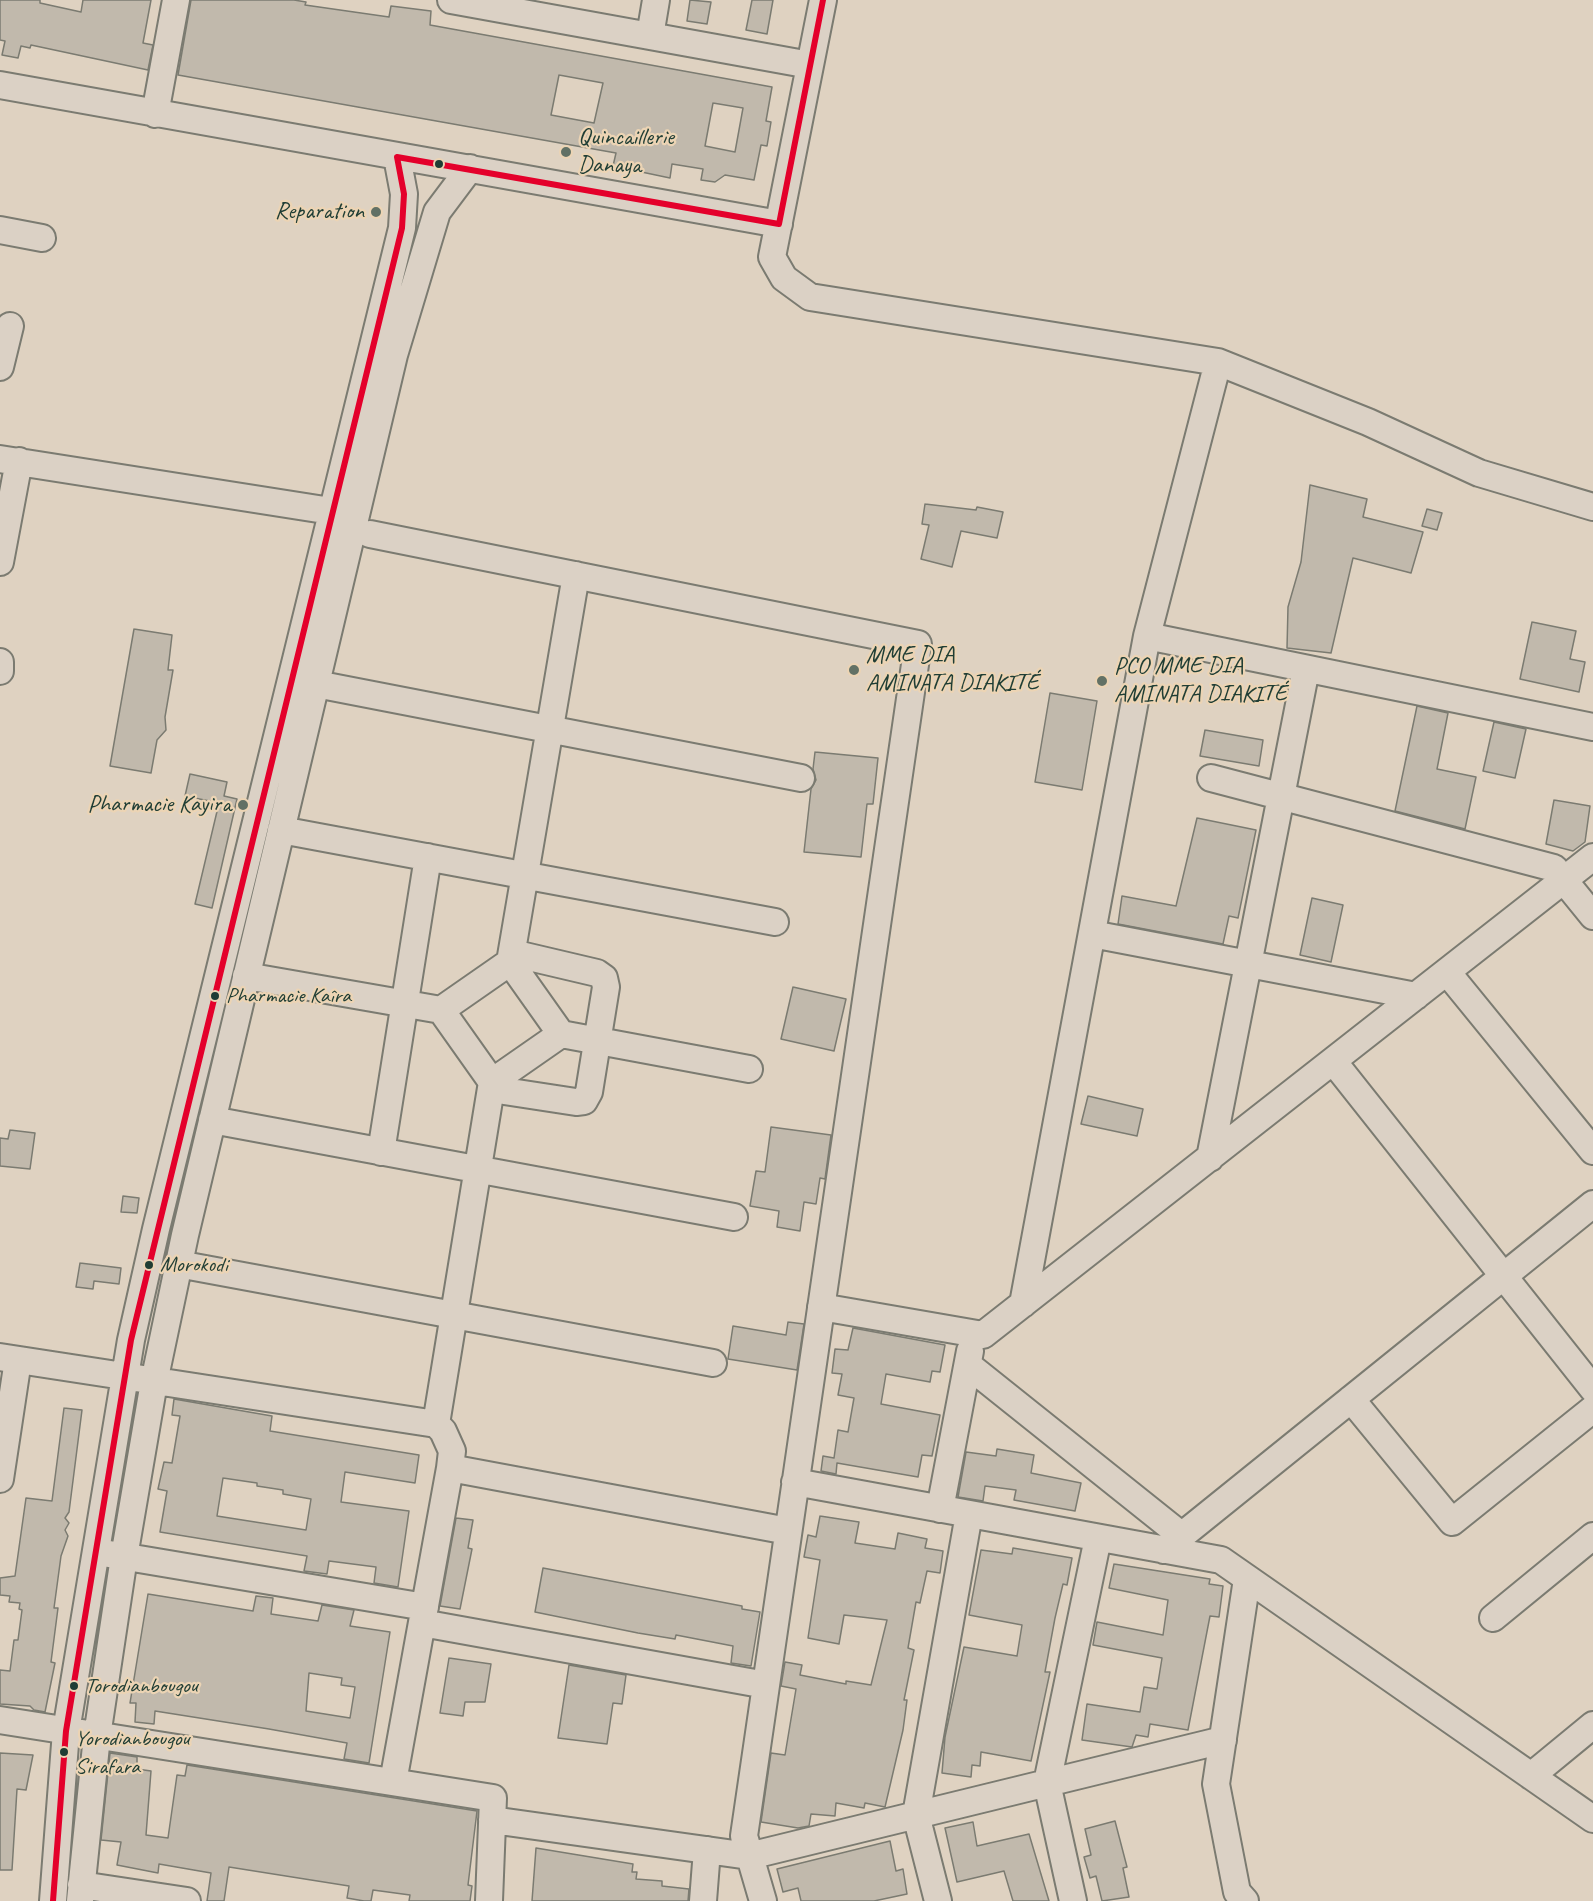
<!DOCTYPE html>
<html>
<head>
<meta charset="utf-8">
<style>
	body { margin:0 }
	canvas { display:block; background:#dfd2c1 }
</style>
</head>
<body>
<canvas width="1593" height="1901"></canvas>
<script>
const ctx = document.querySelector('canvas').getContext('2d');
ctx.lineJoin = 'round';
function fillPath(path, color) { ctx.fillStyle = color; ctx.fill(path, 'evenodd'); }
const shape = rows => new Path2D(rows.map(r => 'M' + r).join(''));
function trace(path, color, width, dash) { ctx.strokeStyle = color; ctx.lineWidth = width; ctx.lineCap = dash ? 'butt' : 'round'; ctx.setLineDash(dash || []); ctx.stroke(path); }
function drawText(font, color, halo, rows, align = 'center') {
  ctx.font = font + ' Caveat,sans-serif'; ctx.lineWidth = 4.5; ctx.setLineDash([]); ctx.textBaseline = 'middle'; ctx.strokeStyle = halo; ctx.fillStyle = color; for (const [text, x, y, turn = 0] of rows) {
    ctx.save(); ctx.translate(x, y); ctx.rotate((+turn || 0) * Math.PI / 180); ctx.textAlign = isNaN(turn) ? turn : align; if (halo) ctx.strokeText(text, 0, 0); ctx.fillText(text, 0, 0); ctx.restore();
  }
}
const building = shape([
	[0,0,40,0,40,3,81,12,83,0,151,0,143,43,153,45,148,70,31,45,30,48,21,46,18,58,2,55,5,41,0,40,0,0],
	[191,0,294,0,306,2,305,5,389,17,391,6,431,11,430,25,772,87,766,121,771,122,767,146,761,145,754,180,725,175,715,182,701,180,703,169,672,164,670,178,613,166,616,153,178,75,191,0],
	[559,75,603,83,594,123,551,115,559,75],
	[713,103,743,108,735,152,705,146,713,103],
	[690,0,711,2,707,24,687,21,690,0],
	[752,0,773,0,767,34,746,30,752,0],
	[1310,485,1367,499,1363,517,1423,532,1411,573,1353,558,1331,653,1287,648,1288,607,1301,562,1310,485],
	[925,504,976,510,977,507,1003,512,997,538,961,531,952,567,921,559,929,525,922,524,925,504],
	[1427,509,1442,513,1437,530,1422,526,1427,509],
	[1532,622,1576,631,1570,659,1585,662,1579,692,1520,679,1532,622],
	[134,629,172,635,168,670,173,670,165,717,166,730,157,740,151,773,110,766,134,629],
	[1050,693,1097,701,1082,790,1035,782,1050,693],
	[1417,706,1448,713,1437,769,1476,777,1465,829,1395,811,1417,706],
	[1494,722,1526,729,1515,778,1483,771,1494,722],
	[1205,730,1263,740,1259,766,1200,756,1205,730],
	[815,752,878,758,873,804,867,804,861,857,804,852,811,789,816,780,813,769,815,752],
	[190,774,227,782,224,796,237,799,212,908,195,904,219,803,185,796,190,774],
	[1554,800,1590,806,1585,842,1573,851,1546,844,1554,800],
	[1197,818,1256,830,1238,918,1229,916,1223,944,1118,924,1122,896,1176,906,1197,818],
	[1312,898,1343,905,1331,962,1300,955,1312,898],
	[793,987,846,999,834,1051,781,1039,793,987],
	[1088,1096,1143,1109,1137,1136,1081,1124,1088,1096],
	[771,1127,831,1135,825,1179,820,1178,816,1204,804,1202,800,1231,777,1227,779,1211,750,1206,756,1171,765,1172,771,1127],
	[10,1130,35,1133,30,1169,0,1166,0,1138,8,1139,10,1130],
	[123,1196,139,1198,137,1213,121,1212,123,1196],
	[80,1263,121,1268,119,1284,94,1281,93,1289,76,1287,80,1263],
	[788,1322,804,1324,797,1370,728,1359,733,1326,786,1335,788,1322],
	[853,1328,945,1345,940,1372,932,1371,930,1382,886,1374,881,1404,940,1415,932,1456,922,1455,918,1477,837,1463,836,1474,821,1471,823,1456,834,1458,838,1430,848,1432,854,1398,838,1395,842,1374,832,1373,835,1349,848,1350,853,1328],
	[174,1399,272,1416,270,1431,419,1455,415,1483,345,1472,341,1502,409,1511,398,1587,374,1583,376,1567,329,1561,327,1574,304,1571,307,1556,160,1532,167,1491,158,1489,164,1462,172,1463,180,1416,172,1415,174,1399],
	[223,1478,257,1483,257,1486,283,1490,283,1494,311,1499,306,1530,217,1516,223,1478],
	[64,1408,82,1410,69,1512,65,1518,69,1523,65,1530,68,1536,61,1556,54,1608,58,1608,51,1662,55,1663,45,1712,34,1710,30,1706,0,1704,0,1670,10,1671,14,1640,18,1640,22,1610,19,1609,20,1603,9,1602,10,1596,0,1595,0,1578,15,1576,26,1498,52,1501,64,1408],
	[997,1449,1034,1455,1031,1473,1081,1483,1075,1511,1014,1500,1016,1490,985,1486,983,1501,958,1497,966,1452,996,1456,997,1449],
	[820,1516,859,1522,855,1543,895,1549,898,1533,927,1539,925,1548,943,1551,940,1573,927,1571,920,1603,916,1602,908,1648,914,1650,904,1700,907,1700,903,1730,885,1807,865,1803,864,1808,836,1803,835,1816,811,1814,809,1826,798,1828,761,1822,771,1753,785,1755,796,1689,781,1686,785,1662,802,1665,800,1675,846,1684,846,1681,871,1685,887,1620,844,1615,839,1644,808,1638,820,1560,804,1557,808,1535,816,1537,820,1516],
	[456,1518,473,1520,468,1548,472,1549,460,1609,440,1606,456,1518],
	[1013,1548,1072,1558,1067,1585,1063,1584,1055,1618,1045,1672,1050,1672,1031,1761,981,1752,980,1766,972,1765,971,1777,942,1773,945,1737,964,1647,1017,1656,1022,1625,969,1615,981,1550,1012,1554,1013,1548],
	[1114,1564,1210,1579,1209,1584,1223,1586,1219,1617,1210,1616,1188,1730,1150,1724,1148,1737,1136,1735,1132,1747,1082,1740,1087,1704,1140,1712,1144,1687,1157,1689,1162,1658,1093,1645,1097,1622,1163,1635,1168,1600,1109,1588,1114,1564],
	[543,1568,742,1606,742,1609,760,1612,751,1666,731,1663,733,1646,676,1635,675,1639,638,1633,535,1612,543,1568],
	[148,1594,253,1611,256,1596,273,1598,271,1614,318,1621,322,1605,354,1610,350,1626,390,1632,369,1763,344,1759,347,1743,269,1729,155,1711,154,1724,135,1722,136,1703,130,1703,148,1594],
	[309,1673,342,1678,341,1685,355,1687,350,1718,306,1711,309,1673],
	[449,1658,491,1664,485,1702,465,1702,463,1716,440,1713,449,1658],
	[569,1665,626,1675,622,1704,613,1703,607,1744,558,1738,569,1665],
	[0,1753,33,1755,26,1790,17,1789,12,1870,0,1870,0,1753],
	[110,1753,137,1757,137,1769,151,1771,146,1835,168,1838,177,1775,185,1776,187,1765,477,1811,468,1885,472,1886,470,1901,409,1901,410,1895,373,1890,371,1901,364,1901,347,1898,349,1886,229,1867,224,1901,207,1901,211,1873,159,1864,158,1873,117,1865,121,1842,101,1840,110,1753],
	[1115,1821,1127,1867,1123,1868,1129,1897,1102,1901,1096,1876,1090,1878,1084,1857,1091,1855,1085,1829,1115,1821],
	[973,1822,977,1846,1029,1834,1049,1901,1013,1901,1004,1871,957,1882,945,1828,973,1822],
	[890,1841,896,1871,903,1869,907,1894,874,1901,801,1901,798,1888,783,1892,777,1869,890,1841],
	[536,1848,633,1864,632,1872,637,1872,636,1879,662,1881,662,1886,689,1889,688,1901,532,1901,536,1848]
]);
const minor = shape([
	[451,0,810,65],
	[823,0,772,257,784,278,810,297,1218,362,1368,422,1479,473,1593,507],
	[650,36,656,0],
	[0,85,779,224],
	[155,114,176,0],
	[0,230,42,238],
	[0,367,10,326],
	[0,459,331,511],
	[370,534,918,644,744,1836,763,1901],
	[0,562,19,461],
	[1147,636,1593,727],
	[0,662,0,671],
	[316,684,801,778],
	[1211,778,1554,868,1593,916],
	[281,830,775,922],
	[1092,934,1416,996],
	[510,962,576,575],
	[1447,972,1593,1151],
	[246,976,441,1010],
	[561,1034,749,1069],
	[1333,1061,1593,1389],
	[491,1089,576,1102,584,1101,589,1092,606,987,604,978,597,973,512,953],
	[212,1120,734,1217],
	[381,1152,428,857],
	[1210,1158,1306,669],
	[178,1264,713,1363],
	[1023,1304,1147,636,1218,362],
	[821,1307,983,1335,1593,857],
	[0,1357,436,1424,443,1431,452,1451,450,1468,393,1782],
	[968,1365,1182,1536],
	[1351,1399,1452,1522,1593,1409],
	[436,1424,492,1082,561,1034,510,962,441,1010,492,1082],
	[450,1468,788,1531],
	[0,1479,18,1360],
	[795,1482,1221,1560,1593,1819],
	[940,1509,970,1351],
	[1164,1550,1593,1204],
	[109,1554,425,1607],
	[1493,1618,1593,1536],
	[422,1623,766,1685],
	[0,1720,493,1798,489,1901],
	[1531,1776,1593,1725],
	[492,1820,749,1856,1223,1740],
	[81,1885,187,1901],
	[53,1901,66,1731,131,1340,156,1229,402,228,404,194,397,157],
	[80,1901,97,1736,124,1557,154,1382,185,1235,394,355,437,212,470,168],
	[703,1901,707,1850],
	[938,1901,916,1815,969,1514],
	[1073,1901,1047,1783,1098,1538],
	[1245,1901,1237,1892,1216,1784,1247,1579]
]);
const bus1 = shape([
	[779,224,823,0],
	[53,1901,66,1731,131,1340,402,228,404,194,397,157,779,224]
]);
const markers = [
	[566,152,6,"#627165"],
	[439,164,5,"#1f3d34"],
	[376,212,6,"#627165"],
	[854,670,6,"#627165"],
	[1102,681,6,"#627165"],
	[243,805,6,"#627165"],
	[215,996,5,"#1f3d34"],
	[149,1265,5,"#1f3d34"],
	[74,1686,5,"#1f3d34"],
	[64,1752,5,"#1f3d34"]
];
const busNames = [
	["Pharmacie Kaîra",226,996],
	["Morokodi",160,1265],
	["Torodianbougou",85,1686],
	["Yorodianbougou",75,1739],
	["Sirafara",75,1767]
];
const poiNames = [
	["Quincaillerie",578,138],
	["Danaya",578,166],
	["Reparation",364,212,"right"],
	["MME DIA",866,656],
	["AMINATA DIAKITÉ",866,684],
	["PCO MME DIA",1114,667],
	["AMINATA DIAKITÉ",1114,695],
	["Pharmacie Kayira",231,805,"right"]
];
fillPath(building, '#c1b9ac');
trace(building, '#7b7b71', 1.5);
trace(minor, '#7b7b71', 30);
trace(minor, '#dbd1c5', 26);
trace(bus1, '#e4002b', 6);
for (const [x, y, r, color] of markers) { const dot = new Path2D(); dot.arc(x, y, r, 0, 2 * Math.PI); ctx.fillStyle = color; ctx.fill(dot); trace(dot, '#ecd4b4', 2); }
drawText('22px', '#1f3d34', '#ecd4b4', busNames, 'left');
drawText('24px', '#1f3d34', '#ecd4b4', poiNames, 'left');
</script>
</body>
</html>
